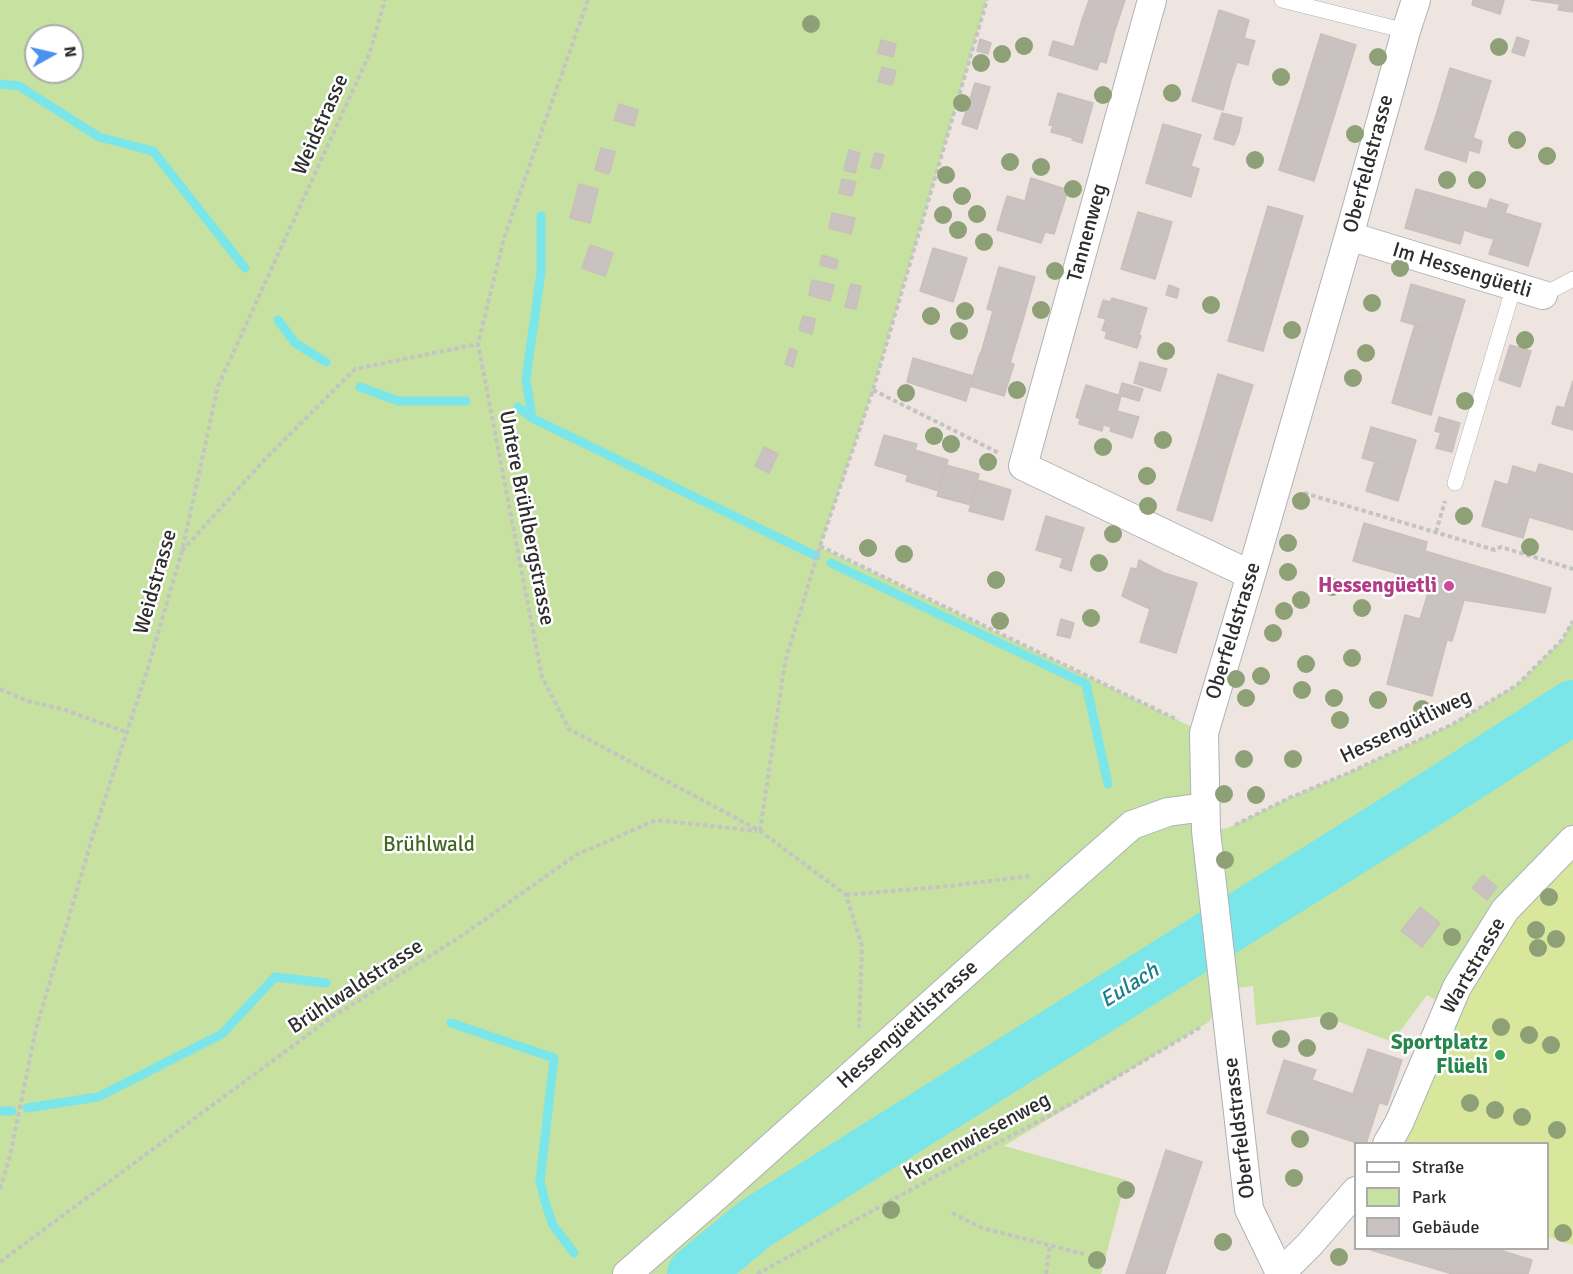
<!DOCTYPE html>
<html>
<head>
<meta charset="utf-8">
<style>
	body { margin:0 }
	#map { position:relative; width:1573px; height:1274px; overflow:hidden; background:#eee5e0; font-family:Signika,sans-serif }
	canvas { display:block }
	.legend { position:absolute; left:1354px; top:1142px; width:195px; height:108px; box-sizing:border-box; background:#fff; border:2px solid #ababab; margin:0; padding:8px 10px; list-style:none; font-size:18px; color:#2d2d2d }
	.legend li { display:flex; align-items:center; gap:12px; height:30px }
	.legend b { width:30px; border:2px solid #ababab }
	.north { position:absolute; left:24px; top:24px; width:60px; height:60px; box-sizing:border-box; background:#fff; border:2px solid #ababab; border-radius:50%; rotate:82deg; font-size:16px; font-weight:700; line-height:24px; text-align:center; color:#2d2d2d }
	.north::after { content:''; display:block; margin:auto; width:21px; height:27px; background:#4a91f1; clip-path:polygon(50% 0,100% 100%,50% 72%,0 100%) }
</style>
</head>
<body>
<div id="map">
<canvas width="1573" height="1274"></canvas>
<ul class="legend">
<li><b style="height:8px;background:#fff"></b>Straße</li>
<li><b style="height:16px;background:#c6e1a0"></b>Park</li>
<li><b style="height:16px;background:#c9c2c0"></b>Gebäude</li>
</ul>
<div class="north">N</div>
</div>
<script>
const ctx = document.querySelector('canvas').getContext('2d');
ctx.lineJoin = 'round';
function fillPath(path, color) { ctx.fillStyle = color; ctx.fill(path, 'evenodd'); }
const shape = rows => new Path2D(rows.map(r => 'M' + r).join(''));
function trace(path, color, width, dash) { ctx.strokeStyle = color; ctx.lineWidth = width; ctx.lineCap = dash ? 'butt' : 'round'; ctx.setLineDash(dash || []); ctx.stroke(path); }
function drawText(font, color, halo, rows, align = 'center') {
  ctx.font = font + ' Signika,sans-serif'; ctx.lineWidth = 5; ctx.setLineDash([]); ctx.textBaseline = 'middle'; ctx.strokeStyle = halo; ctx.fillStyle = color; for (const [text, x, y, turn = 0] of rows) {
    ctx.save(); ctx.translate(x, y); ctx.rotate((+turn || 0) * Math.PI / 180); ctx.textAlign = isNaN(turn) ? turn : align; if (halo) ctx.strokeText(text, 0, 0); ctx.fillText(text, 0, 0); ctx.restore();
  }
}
const green = shape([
	[0,0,987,0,873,390,820,547,1204,733,1206,831,1228,828,1289,798,1346,774,1453,724,1517,685,1562,640,1573,621,1573,826,1504,899,1439,1002,1427,995,1392,1042,1324,1016,1256,1025,1253,986,1225,989,1209,1022,1004,1146,1126,1180,1101,1274,0,1274],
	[36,36,72,36,72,72,36,72]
]);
const pitch = shape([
	[1573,840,1573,1245,1548,1237,1548,1144,1387,1144,1457,987]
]);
const stream = shape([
	[0,84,19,86,99,137,153,151,245,268],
	[541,216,541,272,526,379,532,418,816,556],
	[278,320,295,343,326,362],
	[360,387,398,401,466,401],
	[518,407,532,418],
	[831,563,1086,684,1108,784],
	[1259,907,1260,931],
	[451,1023,554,1058,540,1181,545,1202,553,1225,574,1253],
	[27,1108,98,1097,222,1034,275,977,326,983],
	[0,1111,12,1111]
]);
const river = shape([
	[694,1274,756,1223,1437,795,1573,707]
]);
const building = shape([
	[1089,0,1125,0,1115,30,1082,20,1089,0],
	[1473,0,1504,0,1500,14,1472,5,1473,0],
	[1531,0,1573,0,1573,12,1558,10,1560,4,1531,0],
	[1219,10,1249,20,1244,38,1255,41,1251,53,1210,41,1219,10],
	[1082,20,1115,30,1106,63,1100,61,1097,70,1049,55,1053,41,1074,47,1082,20],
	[1321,34,1356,45,1335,113,1300,102,1321,34],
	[1517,37,1529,41,1524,56,1512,52,1517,37],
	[980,39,991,43,988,54,977,51,980,39],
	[881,40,896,44,893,57,878,53,881,40],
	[1210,41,1251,53,1248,65,1237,62,1231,80,1201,71,1210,41],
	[882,67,896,71,892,85,878,82,882,67],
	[1450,68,1491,81,1478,122,1438,109,1450,68],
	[1201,71,1231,80,1223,110,1192,101,1201,71],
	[975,83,990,87,977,129,962,124,975,83],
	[1058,93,1093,103,1082,143,1072,140,1073,138,1051,132,1053,125,1049,125,1058,93],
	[1300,102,1335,113,1314,181,1279,170,1300,102],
	[619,104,638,110,634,126,614,120,619,104],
	[1438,109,1478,122,1473,138,1482,141,1479,153,1469,150,1466,162,1425,149,1438,109],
	[1222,113,1242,118,1239,132,1218,126,1222,113],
	[1163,124,1201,135,1191,166,1199,169,1191,197,1146,183,1163,124],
	[1218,126,1239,132,1234,145,1214,139,1218,126],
	[601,148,615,152,609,174,595,170,601,148],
	[849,150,860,153,855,173,844,170,849,150],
	[875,153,884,155,880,169,871,167,875,153],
	[1031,178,1068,190,1054,234,1045,232,1041,243,997,230,1007,196,1025,201,1031,178],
	[842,179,856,182,852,196,839,193,842,179],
	[579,184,598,189,590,223,570,218,579,184],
	[1416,189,1487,209,1479,235,1464,230,1460,244,1405,228,1416,189],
	[1490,199,1508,205,1505,213,1541,224,1528,266,1489,254,1494,239,1479,235,1490,199],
	[1268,206,1303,216,1283,283,1248,273,1268,206],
	[1138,212,1172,222,1155,279,1121,269,1138,212],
	[832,213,855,218,851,234,829,228,832,213],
	[590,245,613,253,605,276,582,268,590,245],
	[933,248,967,258,953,302,920,291,933,248],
	[822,255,838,260,836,269,820,265,822,255],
	[999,267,1035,277,1023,320,987,309,999,267],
	[1248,273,1283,283,1263,351,1228,341,1248,273],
	[812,280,834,285,830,301,809,295,812,280],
	[851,284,861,286,856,309,845,307,851,284],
	[1411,284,1465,300,1454,336,1401,321,1411,284],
	[1169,285,1179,289,1177,298,1166,295,1169,285],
	[1112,298,1147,308,1139,335,1141,336,1137,348,1105,338,1107,332,1102,330,1106,319,1098,317,1103,300,1110,302,1112,298],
	[993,311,1023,320,1010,363,981,353,993,311],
	[803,316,815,319,812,334,799,330,803,316],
	[1415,324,1454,336,1442,377,1403,365,1415,324],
	[1510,345,1531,351,1526,367,1505,361,1510,345],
	[790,348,797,351,793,367,785,364,790,348],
	[980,353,1014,364,1004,396,970,386,980,353],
	[913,358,973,376,966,401,907,382,913,358],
	[1505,361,1526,367,1520,387,1499,380,1505,361],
	[1140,362,1167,369,1160,391,1134,383,1140,362],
	[1403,365,1442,377,1431,415,1392,403,1403,365],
	[1218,374,1253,385,1232,452,1198,442,1218,374],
	[1573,381,1573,415,1563,412,1573,381],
	[1122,383,1143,389,1139,401,1119,395,1122,383],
	[1086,385,1121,396,1117,411,1139,417,1132,438,1110,431,1111,427,1103,425,1102,431,1079,424,1080,419,1076,417,1086,385],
	[1557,406,1564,408,1563,412,1573,415,1573,430,1552,424,1557,406],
	[1439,417,1460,423,1456,437,1435,431,1439,417],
	[1371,427,1416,440,1407,471,1362,458,1371,427],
	[1441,432,1456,437,1452,452,1436,448,1441,432],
	[884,435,917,444,908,475,875,465,884,435],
	[1198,442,1232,452,1212,521,1177,510,1198,442],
	[764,447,778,454,769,473,755,466,764,447],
	[915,450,948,460,939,491,906,481,915,450],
	[1375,461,1407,471,1398,501,1366,491,1375,461],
	[1539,464,1573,474,1573,530,1529,517,1523,538,1482,526,1495,481,1508,485,1513,466,1536,473,1539,464],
	[946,465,979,474,971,505,937,496,946,465],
	[978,480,1011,490,1003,520,969,511,978,480],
	[1046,516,1084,528,1071,571,1060,567,1063,558,1036,550,1046,516],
	[1364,523,1427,542,1425,551,1551,588,1545,613,1464,600,1452,641,1447,640,1432,696,1387,684,1405,615,1420,619,1431,583,1353,561,1364,523],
	[1139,560,1164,573,1197,583,1176,653,1140,642,1150,609,1122,596,1131,568,1137,569,1139,560],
	[1061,619,1074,623,1070,638,1057,635,1061,619],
	[1483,875,1497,887,1487,900,1472,888,1483,875],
	[1420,907,1440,923,1422,947,1401,931,1420,907],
	[1368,1049,1402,1060,1387,1105,1353,1094,1368,1049],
	[1284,1060,1316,1070,1312,1080,1379,1103,1366,1144,1360,1144,1267,1113,1284,1060],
	[1166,1150,1202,1162,1174,1246,1139,1234,1166,1150],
	[1139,1234,1174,1246,1165,1274,1126,1274,1139,1234],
	[1372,1248,1453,1248,1446,1272,1371,1250,1372,1248],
	[1453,1248,1493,1248,1532,1260,1528,1274,1452,1274,1446,1272,1453,1248]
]);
const path = shape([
	[588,0,504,238,478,344,542,677,569,729,760,831,846,895,862,946,859,1028],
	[873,390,999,453],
	[1304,493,1495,550,1501,547,1573,569],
	[1436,532,1445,501],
	[820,546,1178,720],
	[182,551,267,457,355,369,478,344],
	[0,689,28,701,62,709,126,732],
	[1235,825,1289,798,1346,774,1453,724,1517,685,1562,640,1573,621],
	[760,831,785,662,820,546,873,390,987,0],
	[846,895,950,886,1030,876],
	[0,1189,10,1156,36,1029,93,835,146,674,182,551,218,386,369,55,385,0],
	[952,1213,982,1228,1084,1254],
	[0,1262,332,1017,460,937,576,855,656,820,757,831],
	[757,1274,967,1159,1071,1104,1201,1027],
	[1046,1274,1050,1245]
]);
const lane = shape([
	[1282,0,1406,31],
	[1543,295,1573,279],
	[1455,483,1514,286]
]);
const street = shape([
	[1152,0,1023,466,1251,575],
	[1349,236,1543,295],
	[1387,1144,1399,1123,1457,987,1505,910,1573,840],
	[1280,1273,1249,1209,1206,831,1204,733,1251,575,1349,236,1406,31,1416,0],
	[627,1274,720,1193,1073,877,1132,825,1168,812,1205,807],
	[1280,1274,1310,1244,1356,1191]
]);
const trees = [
	[811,24],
	[1024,46],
	[1499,47],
	[1002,54],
	[1378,57],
	[981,63],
	[1281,77],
	[1172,93],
	[1103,95],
	[962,103],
	[1355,134],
	[1517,140],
	[1547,156],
	[1255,160],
	[1010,162],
	[1041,167],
	[946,175],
	[1447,180],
	[1477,180],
	[1073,189],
	[962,196],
	[977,214],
	[943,215],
	[958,230],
	[984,242],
	[1400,268],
	[1055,271],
	[1372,303],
	[1211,305],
	[1041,310],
	[965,311],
	[931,316],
	[1292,330],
	[959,331],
	[1525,340],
	[1166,351],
	[1366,353],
	[1353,378],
	[1017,390],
	[906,393],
	[1465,401],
	[934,436],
	[1163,440],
	[951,444],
	[1103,447],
	[988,462],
	[1147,476],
	[1301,501],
	[1148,506],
	[1464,516],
	[1113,534],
	[1288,543],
	[1530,547],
	[868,548],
	[904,554],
	[1099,563],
	[1288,572],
	[996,580],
	[1332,587],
	[1301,600],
	[1362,608],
	[1284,611],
	[1091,618],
	[1000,621],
	[1273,633],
	[1352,658],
	[1306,664],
	[1261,676],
	[1236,679],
	[1302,690],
	[1246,698],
	[1334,698],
	[1378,700],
	[1422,709],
	[1340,720],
	[1244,759],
	[1293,759],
	[1224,794],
	[1256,795],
	[1225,860],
	[1549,897],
	[1536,930],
	[1452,937],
	[1556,939],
	[1538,948],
	[1329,1021],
	[1501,1027],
	[1529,1035],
	[1281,1039],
	[1551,1045],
	[1307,1048],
	[1470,1103],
	[1495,1110],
	[1522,1117],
	[1557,1130],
	[1300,1139],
	[1294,1178],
	[1126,1190],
	[891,1210],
	[1563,1233],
	[1223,1242],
	[1339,1257],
	[1097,1260]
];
const markers = [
	[1449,586,6,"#d1479c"],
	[1500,1055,6,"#2e9e5b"]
];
const streetNames = [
	["Weidstrasse",321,125,-66],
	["Oberfeldstrasse",1369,164,-75],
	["Tannenweg",1088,233,-75],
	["Im Hessengüetli",1462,271,17],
	["Untere Brühlbergstrasse",526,518,79],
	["Weidstrasse",156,582,-74],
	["Oberfeldstrasse",1234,631,-73],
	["Hessengütliweg",1406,727,-26],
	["Wartstrasse",1474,966,-60],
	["Brühlwaldstrasse",356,987,-33],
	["Hessengüetlistrasse",908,1025,-42],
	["Oberfeldstrasse",1240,1128,-97],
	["Kronenwiesenweg",977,1137,-28]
];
const hotelNames = [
	["Hessengüetli",1437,586]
];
const parkNames = [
	["Brühlwald",429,845]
];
const leisureNames = [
	["Sportplatz",1488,1043],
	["Flüeli",1488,1067]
];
const waterNames = [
	["Eulach",1130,986,-32]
];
fillPath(green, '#c6e1a0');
fillPath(pitch, '#d9e79d');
trace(stream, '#7ae6e9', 9);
trace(river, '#7ae6e9', 54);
fillPath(building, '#c9c2c0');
trace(building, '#c9c0ba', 1.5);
trace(lane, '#adb2b8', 16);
trace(street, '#adb2b8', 30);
trace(path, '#c4c4c4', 4, [4.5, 3]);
trace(lane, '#fff', 15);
trace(street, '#fff', 28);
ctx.fillStyle = '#8ea076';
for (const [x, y] of trees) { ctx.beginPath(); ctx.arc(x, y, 9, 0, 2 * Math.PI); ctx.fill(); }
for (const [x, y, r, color] of markers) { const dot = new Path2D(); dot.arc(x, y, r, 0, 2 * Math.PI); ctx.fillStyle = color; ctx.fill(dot); trace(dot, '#fff', 2); }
drawText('21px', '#2d2d2d', '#fff', streetNames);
drawText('bold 21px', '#b23c85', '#fff', hotelNames, 'right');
drawText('21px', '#40681f', '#fff', parkNames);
drawText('bold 21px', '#27864d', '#fff', leisureNames, 'right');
drawText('italic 22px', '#157f8b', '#fff', waterNames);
</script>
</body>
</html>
